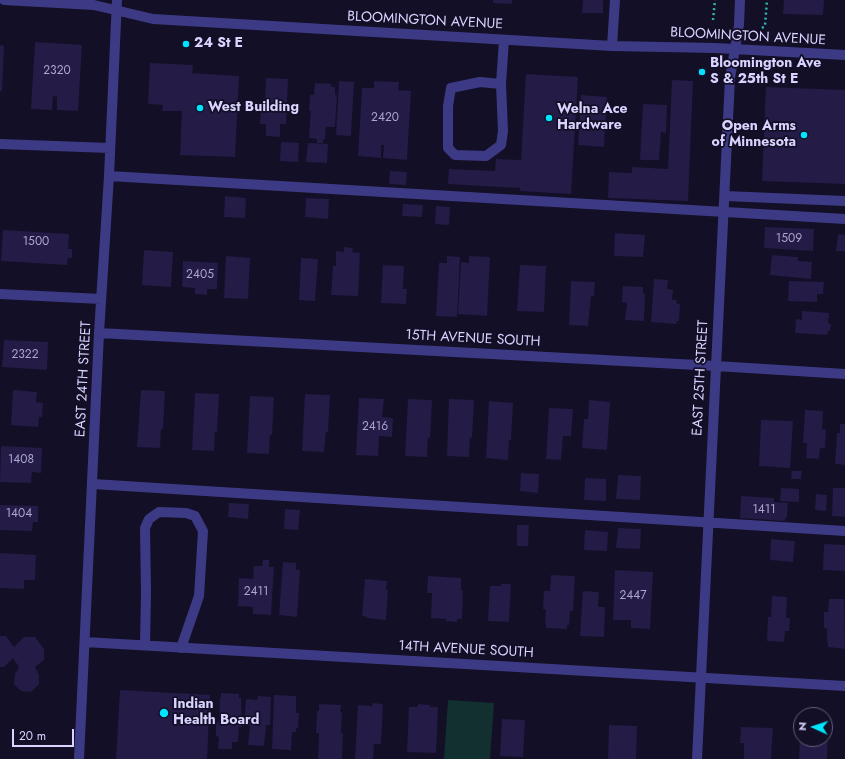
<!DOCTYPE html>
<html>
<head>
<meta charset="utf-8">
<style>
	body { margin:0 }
	#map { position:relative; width:845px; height:759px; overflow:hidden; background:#130f26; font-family:Jost,sans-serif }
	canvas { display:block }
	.north { position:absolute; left:793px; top:707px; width:40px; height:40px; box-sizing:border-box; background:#130f26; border:1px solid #625e7d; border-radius:50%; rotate:273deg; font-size:11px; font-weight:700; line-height:16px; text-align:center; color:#d9d4ff }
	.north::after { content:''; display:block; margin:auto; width:14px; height:18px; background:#00e5ff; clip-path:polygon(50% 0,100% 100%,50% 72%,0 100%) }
	.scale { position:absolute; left:12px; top:729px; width:62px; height:18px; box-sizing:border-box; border:2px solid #d9d4ff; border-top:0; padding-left:5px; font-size:12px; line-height:14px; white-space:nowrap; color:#d9d4ff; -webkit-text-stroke:3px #130f26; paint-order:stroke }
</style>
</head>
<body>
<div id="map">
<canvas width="845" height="759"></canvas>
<div class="north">N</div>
<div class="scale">20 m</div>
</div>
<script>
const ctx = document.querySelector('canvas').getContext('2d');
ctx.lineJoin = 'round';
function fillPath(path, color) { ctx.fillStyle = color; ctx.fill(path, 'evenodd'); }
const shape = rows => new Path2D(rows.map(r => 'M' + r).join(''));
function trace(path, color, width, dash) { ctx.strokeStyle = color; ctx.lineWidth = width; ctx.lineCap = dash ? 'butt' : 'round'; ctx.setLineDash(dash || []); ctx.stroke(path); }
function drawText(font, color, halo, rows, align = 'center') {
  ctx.font = font + ' Jost,sans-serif'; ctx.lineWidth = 3.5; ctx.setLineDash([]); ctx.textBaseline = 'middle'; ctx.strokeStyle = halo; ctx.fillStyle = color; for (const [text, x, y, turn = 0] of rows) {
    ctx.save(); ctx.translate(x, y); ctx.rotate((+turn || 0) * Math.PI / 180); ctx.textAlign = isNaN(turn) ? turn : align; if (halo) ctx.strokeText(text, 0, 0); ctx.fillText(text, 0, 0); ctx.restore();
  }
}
const green = shape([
	[448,700,494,703,490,759,444,759]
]);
const building = shape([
	[493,0,512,0,512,4,493,3],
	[583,0,603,0,603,13,582,13],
	[784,0,824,0,823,15,783,14],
	[35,42,82,45,78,111,57,110,57,97,53,96,52,110,31,109],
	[0,45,4,46,2,91,0,91],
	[150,63,193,65,192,73,239,76,235,157,180,155,182,111,162,111,163,105,148,104],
	[526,74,578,77,571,194,520,191,520,188,448,184,449,169,495,171,496,159,521,160],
	[266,78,288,79,286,124,280,124,280,137,266,136,266,124,260,124,261,103,265,103],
	[672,80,693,81,688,201,608,198,609,172,632,173,632,167,668,169],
	[339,81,354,82,351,136,336,135],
	[374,81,399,82,398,90,411,91,407,160,383,158,384,145,381,145,381,158,358,156,362,88,374,88],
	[315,83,332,84,331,87,335,87,335,95,337,95,335,127,326,127,325,140,323,139,323,143,317,143,317,139,309,138,311,111,309,111,310,95,314,95],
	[766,87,845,90,845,184,762,181],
	[581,95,607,97,604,147,578,145],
	[643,104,667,105,666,133,661,132,659,160,640,160],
	[281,142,299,143,298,162,280,161],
	[308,143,328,144,327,163,306,162],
	[390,171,407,172,406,185,389,184],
	[225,196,246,198,245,218,224,217],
	[306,198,329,199,328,219,305,217],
	[403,204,423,205,422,217,402,216],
	[436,206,450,207,449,225,435,224],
	[765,227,814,229,813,251,764,248],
	[3,230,69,234,68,249,72,249,72,258,68,258,67,265,1,261],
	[615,233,645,235,643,257,614,256],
	[838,234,845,235,845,251,836,251],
	[344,247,353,248,352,252,360,253,358,296,331,295,333,266,336,266,336,251,344,252],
	[144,250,173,252,171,287,142,285],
	[772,255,798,257,798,261,812,262,811,279,770,275],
	[226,256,250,258,248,299,224,298],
	[447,256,460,257,457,317,436,316,439,263,447,263],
	[469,256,490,257,487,316,458,314,461,262,469,263],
	[301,258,318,259,315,301,299,300],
	[183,261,218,263,217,289,207,289,207,295,195,294,195,288,182,287],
	[383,265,404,266,403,289,407,289,406,304,381,303],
	[520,265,546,266,544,312,517,311],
	[654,279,668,280,667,289,673,290,672,300,677,300,676,303,680,304,679,321,677,321,676,324,651,322],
	[571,281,595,282,594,296,591,296,588,326,569,325],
	[789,281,824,282,823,294,817,294,817,302,788,301],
	[623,286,643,287,643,293,645,295,644,321,625,320,627,303,622,302],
	[802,311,829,313,828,323,831,324,830,331,828,331,827,335,795,333,796,319,802,320],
	[4,340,48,342,47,370,2,367],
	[13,390,37,392,36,402,43,403,42,417,39,417,38,427,11,425],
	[141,390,165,391,163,429,161,429,160,448,137,447],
	[195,393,219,394,217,432,215,432,214,451,192,450],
	[305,394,330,395,328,432,326,432,324,452,302,451],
	[250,396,274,397,272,435,270,435,269,454,247,453],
	[359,398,384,399,382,417,393,418,392,437,379,436,378,456,356,455],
	[408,399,432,400,430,438,428,437,427,457,405,456],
	[449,399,474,400,472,438,470,437,469,457,447,456],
	[589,400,610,402,607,450,582,448,584,419,588,419],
	[489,401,513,403,511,440,509,440,508,460,486,458],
	[549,408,573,409,571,436,563,436,561,460,546,459],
	[805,410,823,411,822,429,826,430,825,448,820,448,819,459,806,458,807,443,803,443],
	[761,420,793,421,790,468,759,466],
	[840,424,845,424,845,465,835,464,837,433,840,433],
	[1,446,42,448,41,473,32,472,31,483,0,482],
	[792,471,802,471,801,479,791,479],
	[521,473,539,474,538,493,520,491],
	[618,475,641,476,640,500,616,499],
	[585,478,606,479,606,501,584,500],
	[781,488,799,489,799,502,780,501],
	[833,488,845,488,845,517,832,516],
	[816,494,827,495,826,511,815,510],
	[741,496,774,498,774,502,788,503,787,518,785,518,785,521,740,518],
	[229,503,249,504,248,519,228,517],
	[0,505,38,506,38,522,33,522,32,531,0,530],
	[285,509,300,510,298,530,284,529],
	[517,525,529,525,528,546,517,546],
	[618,528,641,529,640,549,616,548],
	[585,530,608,532,607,551,584,550],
	[771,539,795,541,793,562,770,560],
	[824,544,845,545,845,571,823,570],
	[0,553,36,555,35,580,24,580,24,589,0,588],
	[263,560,269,560,269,567,274,567,271,615,253,614,253,607,238,606,239,578,253,579,254,566,262,566],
	[283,562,296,563,296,570,300,570,297,617,279,615],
	[615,570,653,572,650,629,631,628,631,620,613,620],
	[551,575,575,576,573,611,570,611,569,625,567,625,567,629,546,628,546,623,545,623,546,610,543,609,544,591,550,591],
	[428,576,461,578,461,590,463,591,462,619,457,619,457,622,446,621,446,619,431,618,432,593,427,593],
	[365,579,387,581,386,590,388,590,386,620,367,618,367,617,362,616],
	[501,584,511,584,509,622,488,621,490,586,501,586],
	[583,591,599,592,598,607,605,607,604,637,580,636],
	[772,596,787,597,786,618,790,618,789,631,785,631,784,642,767,641,768,617,771,617],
	[829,599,844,599,845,649,828,647,828,642,827,642,827,629,824,628,824,612,828,612],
	[0,636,6,636,14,647,24,637,35,637,44,649,44,660,35,667,39,675,39,684,31,692,21,691,14,684,15,674,19,667,13,658,4,667,0,667],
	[120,690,210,695,207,759,116,759],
	[221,693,239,694,239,698,241,698,242,727,239,727,238,742,232,742,232,749,218,749,219,737,216,736,216,722,219,722,220,698,221,698],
	[274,695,296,696,296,713,299,713,298,728,296,728,296,732,292,732,291,750,272,749],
	[258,696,271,697,270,725,266,725,264,746,248,745,250,726,244,726,246,699,257,700],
	[373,703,383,704,381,744,374,744,373,759,355,759,358,705,372,706],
	[319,704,341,705,340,712,342,712,341,733,343,733,342,759,318,759,319,733,316,733,317,711,319,711],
	[418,704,430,705,430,707,438,707,436,753,407,752,409,707,417,707],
	[502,719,525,720,523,757,500,756],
	[609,725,637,726,636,759,608,759],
	[741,727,773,728,771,759,744,759,744,743,740,743],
	[825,729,828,729,827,759,799,759,800,739,825,739]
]);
const path = shape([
	[713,20,715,0],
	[762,28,765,26,767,0]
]);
const minor = shape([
	[4,0,94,5,153,19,612,46,715,48,845,55],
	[612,46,615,0],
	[501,84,480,82,451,88,448,106,448,148,455,155,486,156,501,145,503,131,501,84,504,40],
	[0,144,110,148],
	[109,176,845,219],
	[725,196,845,201],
	[0,294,101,299],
	[99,333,716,366,845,374],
	[93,484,845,531],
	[85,642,845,686],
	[145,645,146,592,145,528,149,519,159,512,186,513,195,516,203,531,199,596,181,648],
	[79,759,99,333,109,176,117,0],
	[697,759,730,78,739,25,740,0]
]);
const markers = [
	[186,44,4,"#00e5ff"],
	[702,72,4,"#00e5ff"],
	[200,108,4,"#00e5ff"],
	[549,118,4,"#00e5ff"],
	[804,135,4,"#00e5ff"],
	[164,713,5,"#00e5ff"]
];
const numberNames = [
	["2320",57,71],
	["2420",385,118],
	["1509",789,239],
	["1500",36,242],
	["2405",200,275],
	["2322",25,355],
	["2416",375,427],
	["1408",21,460],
	["1411",764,510],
	["1404",19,514],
	["2411",256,592],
	["2447",633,596]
];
const streetNames = [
	["BLOOMINGTON AVENUE",425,21,3],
	["BLOOMINGTON AVENUE",748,37,3],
	["15TH AVENUE SOUTH",473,339,3],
	["EAST 25TH STREET",701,378,-87],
	["EAST 24TH STREET",84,379,-87],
	["14TH AVENUE SOUTH",466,650,3]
];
const poiNames = [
	["24 St E",194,44],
	["Bloomington Ave",710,64],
	["S & 25th St E",710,80],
	["West Building",208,108],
	["Welna Ace",557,110],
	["Hardware",557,126],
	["Open Arms",796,127,"right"],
	["of Minnesota",796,143,"right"],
	["Indian",173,705],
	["Health Board",173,721]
];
fillPath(green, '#12302f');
fillPath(building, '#241b47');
trace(path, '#2fb8b0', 2.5, [2, 3]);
trace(minor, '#3d3a85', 10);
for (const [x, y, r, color] of markers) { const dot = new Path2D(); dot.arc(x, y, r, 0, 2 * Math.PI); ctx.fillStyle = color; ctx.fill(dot); trace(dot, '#130f26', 1.5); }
drawText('12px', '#aca6d1', null, numberNames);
drawText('14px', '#d9d4ff', '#130f26', streetNames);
drawText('bold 14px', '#d9d4ff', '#130f26', poiNames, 'left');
</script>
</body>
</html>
